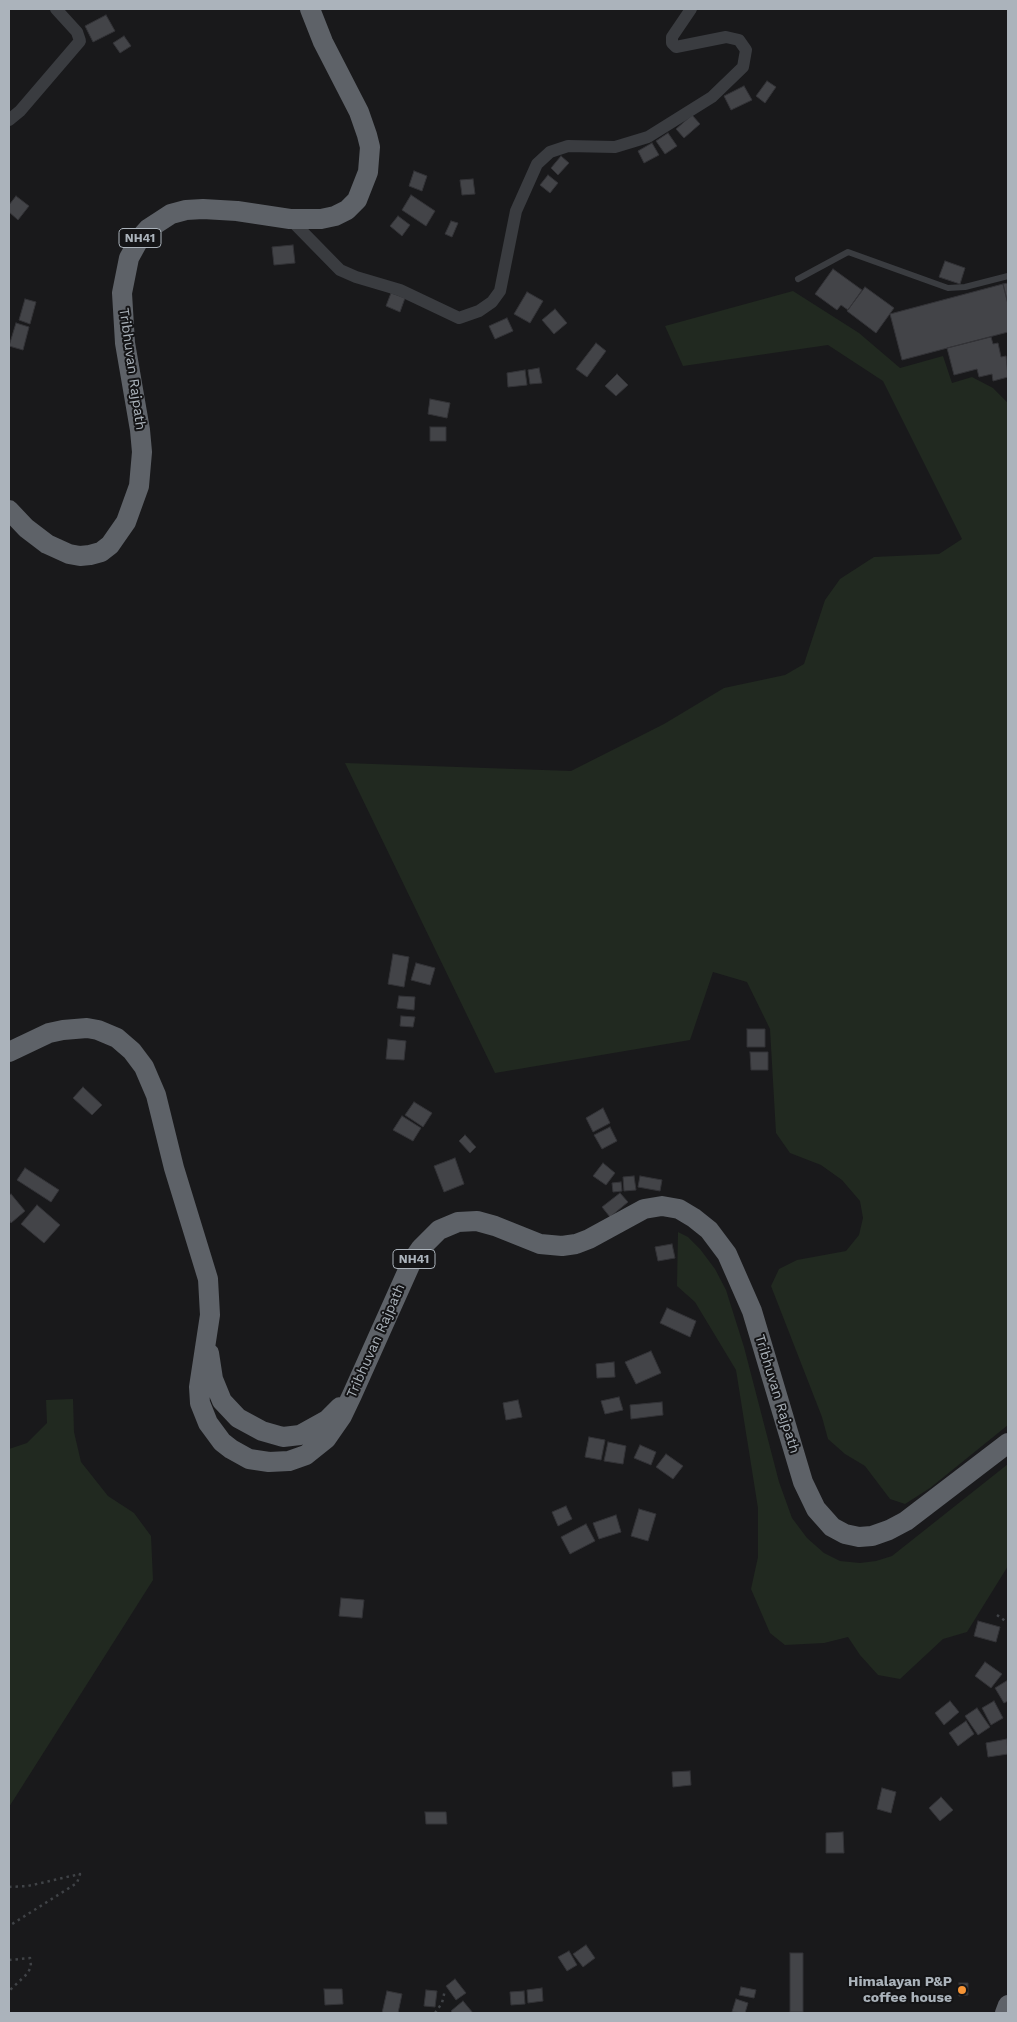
<!DOCTYPE html>
<html>
<head>
<meta charset="utf-8">
<style>
	body { margin:0 }
	#map { position:relative; width:1017px; height:2022px; overflow:hidden; background:#19191b; font-family:"Work Sans",sans-serif }
	canvas { display:block }
	.frame { position:absolute; inset:0; border:10px solid #abb3bb; pointer-events:none }
</style>
</head>
<body>
<div id="map">
<canvas width="1017" height="2022"></canvas>
<div class="frame"></div>
</div>
<script>
const ctx = document.querySelector('canvas').getContext('2d');
ctx.lineJoin = 'round';
function fillPath(path, color) { ctx.fillStyle = color; ctx.fill(path, 'evenodd'); }
const shape = rows => new Path2D(rows.map(r => 'M' + r).join(''));
function trace(path, color, width, dash) { ctx.strokeStyle = color; ctx.lineWidth = width; ctx.lineCap = dash ? 'butt' : 'round'; ctx.setLineDash(dash || []); ctx.stroke(path); }
function drawText(font, color, halo, rows, align = 'center') {
  ctx.font = font + ' "Work Sans",sans-serif'; ctx.lineWidth = 4; ctx.setLineDash([]); ctx.textBaseline = 'middle'; ctx.strokeStyle = halo; ctx.fillStyle = color; for (const [text, x, y, turn = 0] of rows) {
    ctx.save(); ctx.translate(x, y); ctx.rotate((+turn || 0) * Math.PI / 180); ctx.textAlign = isNaN(turn) ? turn : align; if (halo) ctx.strokeText(text, 0, 0); ctx.fillText(text, 0, 0); ctx.restore();
  }
}
const green = shape([
	[793,291,859,333,900,368,943,356,952,383,972,377,993,388,1008,403,1008,1425,930,1488,905,1504,890,1499,865,1466,845,1454,828,1439,822,1417,771,1286,779,1269,797,1260,846,1251,859,1235,863,1218,860,1201,842,1180,821,1165,790,1153,776,1133,770,1029,747,982,713,972,690,1040,495,1073,345,763,571,771,664,724,724,688,785,675,804,664,825,600,840,579,874,557,939,554,962,539,883,381,828,345,683,366,665,326],
	[678,1232,688,1237,700,1249,715,1269,726,1290,744,1347,779,1482,792,1518,807,1538,824,1553,840,1561,860,1563,876,1561,892,1556,1008,1464,1008,1566,967,1632,943,1639,900,1679,878,1675,860,1655,848,1637,824,1643,785,1645,770,1633,751,1589,758,1557,758,1508,736,1370,695,1302,677,1286],
	[73,1399,74,1432,81,1462,108,1496,134,1513,151,1536,153,1580,9,1807,9,1449,27,1443,47,1423,46,1400]
]);
const building = shape([
	[106,15,115,31,93,42,85,26,106,15],
	[124,36,131,46,120,53,113,43,124,36],
	[767,81,776,87,765,103,756,96,767,81],
	[744,86,752,100,731,110,724,96,744,86],
	[692,115,700,124,684,138,676,129,692,115],
	[668,133,677,146,665,154,656,141,668,133],
	[652,143,659,155,644,163,638,151,652,143],
	[561,156,569,163,558,175,551,168,561,156],
	[414,171,427,176,422,191,409,186,414,171],
	[548,175,558,183,550,193,540,185,548,175],
	[473,179,475,194,462,195,460,180,473,179],
	[411,195,435,211,426,226,402,210,411,195],
	[16,196,29,206,18,220,9,212,9,205,16,196],
	[398,216,410,225,402,236,390,226,398,216],
	[451,221,458,223,452,237,445,234,451,221],
	[293,245,295,263,274,265,272,247,293,245],
	[945,261,965,268,960,284,939,277,945,261],
	[833,269,862,290,848,310,841,305,837,310,815,294,833,269],
	[1008,283,1008,304,1003,284,1008,283],
	[1003,284,1008,304,1008,332,902,360,890,314,1003,284],
	[865,287,894,308,876,333,847,311,865,287],
	[527,292,543,301,530,323,514,314,527,292],
	[391,293,405,298,400,312,386,306,391,293],
	[25,299,36,302,30,324,19,320,25,299],
	[555,309,567,323,554,334,542,320,555,309],
	[507,318,513,331,495,339,489,326,507,318],
	[16,323,29,327,23,350,9,346,16,323],
	[991,337,993,344,998,343,1001,357,1006,356,1008,377,993,381,992,374,979,377,977,369,954,375,947,348,991,337],
	[596,343,606,351,587,377,576,369,596,343],
	[539,368,542,383,530,384,528,370,539,368],
	[525,370,527,385,508,387,507,373,525,370],
	[617,374,628,385,616,396,605,386,617,374],
	[430,399,450,403,447,418,428,414,430,399],
	[430,427,446,427,446,441,430,441,430,427],
	[393,954,409,957,404,987,388,984,393,954],
	[416,963,435,968,430,985,411,980,416,963],
	[399,996,415,997,414,1010,397,1008,399,996],
	[401,1016,415,1017,413,1027,400,1026,401,1016],
	[747,1029,765,1029,765,1047,747,1047,747,1029],
	[388,1039,406,1041,404,1060,386,1059,388,1039],
	[750,1052,768,1052,768,1070,751,1070,750,1052],
	[83,1087,102,1105,92,1115,73,1098,83,1087],
	[414,1102,432,1113,423,1127,405,1115,414,1102],
	[603,1108,610,1123,593,1132,586,1118,603,1108],
	[402,1116,421,1128,413,1141,393,1130,402,1116],
	[610,1127,617,1141,602,1149,594,1135,610,1127],
	[465,1135,476,1147,470,1153,459,1141,465,1135],
	[455,1158,464,1184,444,1192,434,1166,455,1158],
	[603,1163,615,1173,606,1185,593,1176,603,1163],
	[25,1168,59,1190,51,1202,17,1180,25,1168],
	[634,1176,636,1190,624,1191,623,1177,634,1176],
	[640,1176,662,1180,660,1191,638,1187,640,1176],
	[621,1182,622,1191,613,1192,612,1183,621,1182],
	[620,1193,628,1202,610,1217,602,1207,620,1193],
	[11,1194,25,1211,11,1223,9,1220,9,1196,11,1194],
	[37,1205,60,1225,44,1243,21,1224,37,1205],
	[672,1244,675,1258,658,1261,655,1247,672,1244],
	[667,1308,696,1321,690,1337,660,1323,667,1308],
	[651,1351,661,1373,636,1384,625,1362,651,1351],
	[614,1362,615,1377,597,1378,596,1364,614,1362],
	[619,1397,623,1410,605,1414,601,1401,619,1397],
	[518,1400,522,1417,506,1420,503,1403,518,1400],
	[662,1402,663,1415,631,1419,630,1405,662,1402],
	[589,1437,605,1440,601,1460,585,1457,589,1437],
	[608,1442,626,1446,623,1464,604,1461,608,1442],
	[640,1445,656,1452,651,1465,634,1458,640,1445],
	[666,1454,683,1466,673,1479,656,1467,666,1454],
	[566,1506,572,1519,558,1526,552,1512,566,1506],
	[639,1509,656,1514,648,1541,631,1536,639,1509],
	[616,1515,621,1532,599,1539,593,1523,616,1515],
	[586,1524,595,1541,570,1554,561,1537,586,1524],
	[341,1598,364,1600,362,1618,339,1616,341,1598],
	[978,1621,1000,1627,996,1642,974,1636,978,1621],
	[985,1662,1002,1674,991,1688,975,1676,985,1662],
	[1008,1680,1008,1701,1004,1703,995,1688,1008,1680],
	[950,1701,959,1712,944,1725,935,1713,950,1701],
	[994,1701,1003,1718,991,1725,982,1708,994,1701],
	[977,1708,990,1727,978,1735,965,1716,977,1708],
	[966,1721,974,1734,958,1746,949,1733,966,1721],
	[1007,1739,1008,1754,988,1757,986,1743,1007,1739],
	[690,1771,691,1785,673,1787,672,1772,690,1771],
	[882,1788,896,1792,891,1813,877,1809,882,1788],
	[941,1797,953,1810,940,1821,929,1808,941,1797],
	[425,1812,446,1812,447,1824,426,1824,425,1812],
	[843,1832,844,1853,826,1853,826,1833,843,1832],
	[586,1945,595,1958,583,1967,573,1954,586,1945],
	[569,1951,577,1965,567,1971,558,1957,569,1951],
	[790,1953,803,1953,803,2012,790,2012,790,1953],
	[455,1979,466,1993,456,2000,446,1986,455,1979],
	[959,1983,968,1983,968,1995,959,1996,959,1983],
	[741,1987,756,1990,754,1998,739,1995,741,1987],
	[542,1988,543,2001,528,2003,527,1990,542,1988],
	[324,1989,342,1989,343,2004,325,2005,324,1989],
	[426,1990,437,1991,435,2007,424,2006,426,1990],
	[387,1991,402,1994,398,2013,382,2013,387,1991],
	[524,1991,525,2004,511,2005,510,1992,524,1991],
	[736,1999,748,2003,745,2013,732,2012,736,1999],
	[463,2001,473,2013,453,2013,451,2011,463,2001]
]);
const path = shape([
	[997,1615,1008,1623],
	[9,1887,28,1886,80,1874,77,1883,9,1926],
	[9,1960,30,1958,31,1966,28,1973,9,1991],
	[435,2013,442,2003,445,1990]
]);
const service = shape([
	[798,279,848,252,948,288,965,287,1008,276]
]);
const minor = shape([
	[9,120,20,111,80,41,77,32,56,9],
	[290,219,340,270,356,277,400,290,459,318,479,311,492,302,500,291,516,211,537,164,550,152,568,146,615,147,648,137,712,97,743,67,746,50,739,40,726,37,676,47,672,43,672,37,691,9]
]);
const trunk = shape([
	[9,510,26,528,47,544,69,554,80,556,90,555,101,552,110,545,126,522,139,486,142,452,140,430,125,343,122,293,129,258,140,238,148,229,171,214,186,210,203,209,237,211,290,219,321,219,335,216,347,210,357,200,368,172,370,147,367,135,359,112,323,42,310,9],
	[9,1052,49,1033,63,1030,87,1028,98,1030,117,1038,132,1051,144,1067,156,1095,174,1168,208,1279,210,1315,199,1387,200,1403,208,1423,222,1442,231,1449,249,1459,269,1462,289,1461,306,1455,326,1439,342,1416,352,1395,412,1261,421,1248,439,1230,458,1222,477,1221,495,1226,540,1244,562,1246,576,1244,589,1239,644,1209,662,1206,679,1209,694,1218,709,1230,727,1254,752,1311,803,1482,816,1509,832,1527,845,1534,859,1537,872,1536,889,1530,906,1521,1008,1443],
	[209,1353,213,1379,222,1401,238,1418,262,1431,283,1437,300,1435,327,1420,340,1407],
	[1005,2013,1008,2005]
]);
const markers = [
	[962,1990,5,"#f69436"]
];
const shields = [
	[140,238,42],
	[414,1259,42]
];
const shieldNames = [
	["NH41",140,238],
	["NH41",414,1259]
];
const streetNames = [
	["Tribhuvan Rajpath",132,369,82],
	["Tribhuvan Rajpath",376,1341,-66],
	["Tribhuvan Rajpath",777,1394,73]
];
const poiNames = [
	["Himalayan P&P",952,1982],
	["coffee house",952,1998]
];
fillPath(green, '#212920');
fillPath(building, '#434448');
trace(building, '#333337', 1);
trace(path, '#404347', 2.5, [2.5, 4]);
trace(service, '#3a3c40', 6);
trace(minor, '#3a3c40', 12);
trace(trunk, '#5e6268', 20);
for (const [x, y, r, color] of markers) { const dot = new Path2D(); dot.arc(x, y, r, 0, 2 * Math.PI); ctx.fillStyle = color; ctx.fill(dot); trace(dot, '#141416', 2); }
for (const [x, y, w] of shields) { const box = new Path2D(); box.roundRect(x - w / 2, y - 9.5, w, 19, 4); ctx.fillStyle = '#141416'; ctx.fill(box); trace(box, '#abb3bb', 1); }
drawText('bold 12px', '#abb3bb', null, shieldNames);
drawText('14px', '#abb3bb', '#141416', streetNames);
drawText('bold 14px', '#abb3bb', '#141416', poiNames, 'right');
</script>
</body>
</html>
